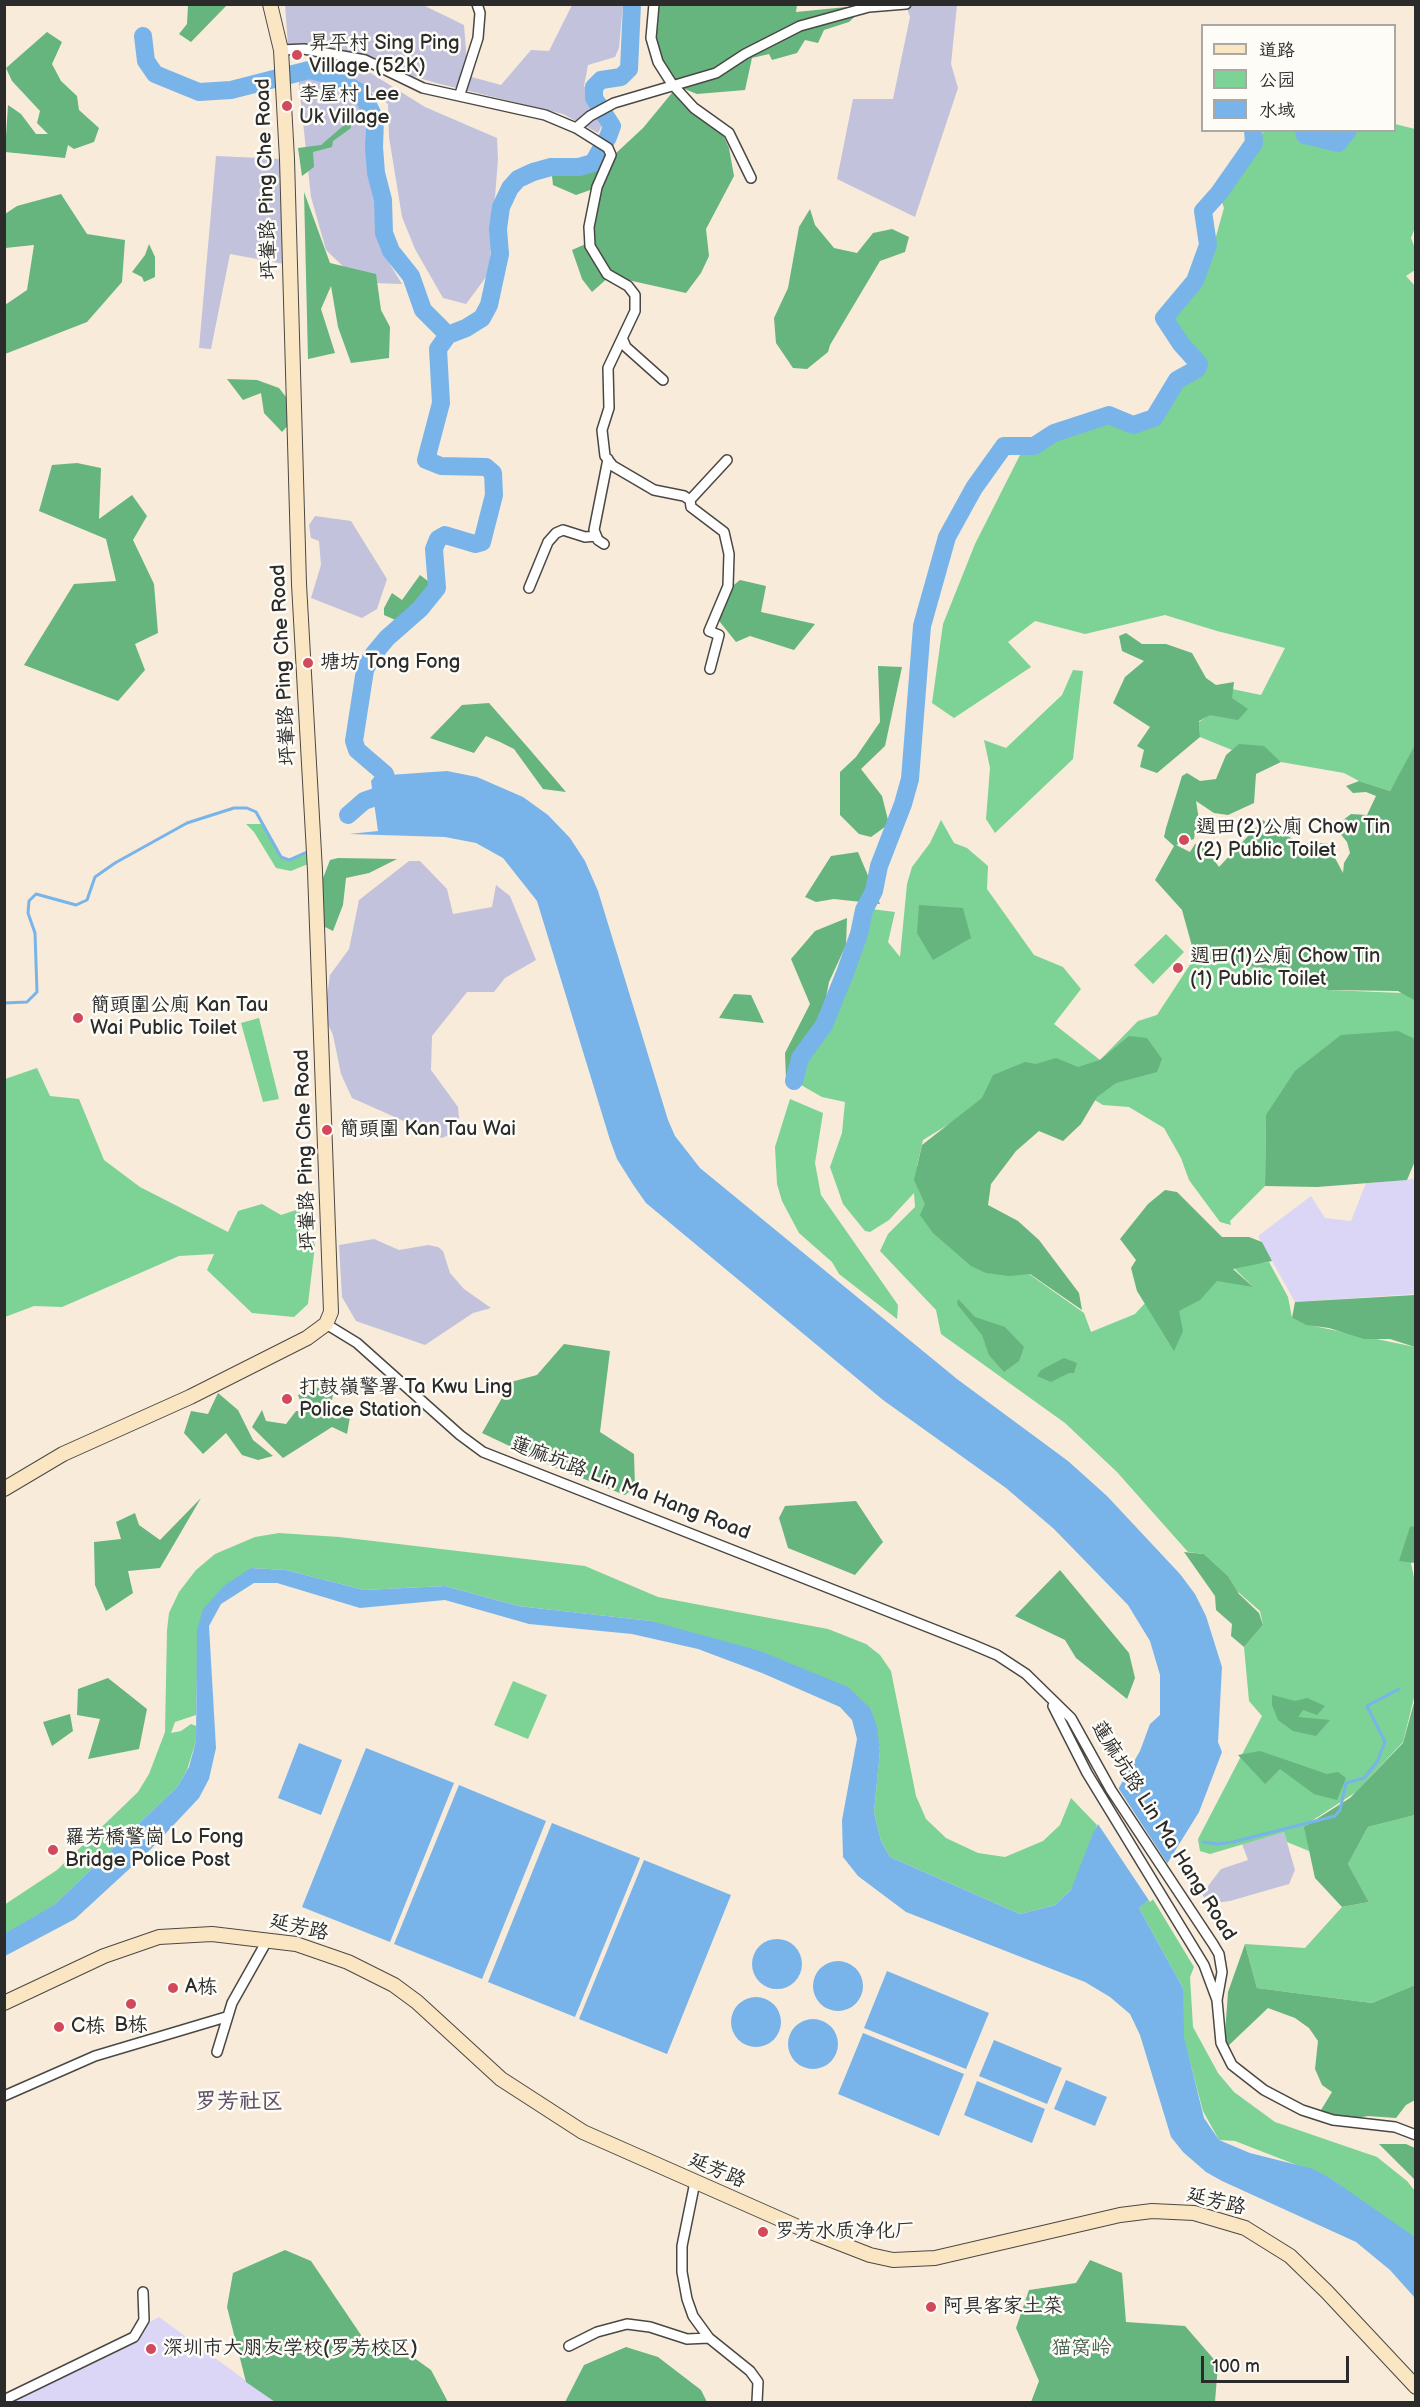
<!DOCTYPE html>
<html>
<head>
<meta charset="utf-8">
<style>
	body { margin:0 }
	#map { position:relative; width:1420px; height:2407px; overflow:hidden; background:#f8ebd9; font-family:"Balsamiq Sans","LXGW WenKai TC",sans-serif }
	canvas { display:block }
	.frame { position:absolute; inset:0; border:6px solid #2b2b2b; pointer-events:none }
	.legend { position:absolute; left:1201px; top:24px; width:195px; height:108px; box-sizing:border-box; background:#fdfcf7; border:2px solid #a9a8a5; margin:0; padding:8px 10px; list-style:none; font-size:18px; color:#2b2b2b }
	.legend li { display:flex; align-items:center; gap:12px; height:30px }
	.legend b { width:30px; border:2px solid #a9a8a5 }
	.scale { position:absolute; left:1201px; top:2356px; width:148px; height:27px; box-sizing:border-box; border:3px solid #2b2b2b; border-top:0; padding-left:8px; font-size:18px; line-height:21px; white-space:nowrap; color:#2b2b2b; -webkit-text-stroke:4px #fdfcf7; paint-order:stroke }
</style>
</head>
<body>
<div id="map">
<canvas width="1420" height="2407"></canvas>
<div class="frame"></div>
<ul class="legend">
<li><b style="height:8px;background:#fbe6c4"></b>道路</li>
<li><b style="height:16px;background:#7dd295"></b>公园</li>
<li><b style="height:16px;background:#78b4ea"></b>水域</li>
</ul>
<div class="scale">100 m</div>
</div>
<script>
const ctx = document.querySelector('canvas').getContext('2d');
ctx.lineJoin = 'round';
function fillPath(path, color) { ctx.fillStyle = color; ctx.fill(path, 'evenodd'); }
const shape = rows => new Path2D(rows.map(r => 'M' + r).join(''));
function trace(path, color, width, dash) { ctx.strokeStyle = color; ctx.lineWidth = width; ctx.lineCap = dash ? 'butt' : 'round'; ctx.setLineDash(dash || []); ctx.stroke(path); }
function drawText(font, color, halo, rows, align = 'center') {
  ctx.font = font + ' "Balsamiq Sans","LXGW WenKai TC",sans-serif'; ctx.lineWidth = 5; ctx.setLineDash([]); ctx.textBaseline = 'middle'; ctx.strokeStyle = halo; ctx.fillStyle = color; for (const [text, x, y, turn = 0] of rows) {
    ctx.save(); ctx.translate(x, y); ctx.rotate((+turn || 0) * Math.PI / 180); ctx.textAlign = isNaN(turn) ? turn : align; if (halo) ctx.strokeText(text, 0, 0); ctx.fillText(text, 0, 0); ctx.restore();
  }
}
const built = shape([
	[1415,1179,1415,1294,1295,1302,1258,1236,1311,1196,1325,1218,1351,1221,1366,1183],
	[159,2317,275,2402,5,2402,5,2401]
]);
const industrial = shape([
	[285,4,423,5,464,25,468,76,501,85,531,50,549,51,572,5,623,5,619,48,615,57,588,65,584,86,609,112,598,133,563,114,436,83,370,63,288,46],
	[906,5,957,5,951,64,958,88,915,217,837,179,853,99,893,99,910,17],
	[353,62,425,107,497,138,498,159,489,273,466,304,443,298,415,249,402,217,389,137,388,104,342,70],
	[298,75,327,79,359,99,365,117,367,172,377,211,380,248,402,284,373,283,349,272,326,250,311,197],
	[216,156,282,159,284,264,230,254,211,349,199,348],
	[315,516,351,521,387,579,377,609,362,618,311,598,321,565,319,541,311,538,309,525],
	[409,861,420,861,447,889,453,914,492,907,496,885,510,896,536,960,505,978,494,992,467,992,432,1036,431,1070,458,1107,460,1130,442,1138,352,1098,341,1074,333,1035,324,1016,330,975,349,949,359,900],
	[374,1239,399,1250,428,1245,438,1247,443,1251,450,1273,464,1289,491,1308,473,1313,425,1345,356,1321,342,1297,339,1245],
	[1284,1832,1295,1870,1289,1884,1230,1901,1208,1904,1202,1894,1221,1869,1248,1860,1242,1844]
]);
const green = shape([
	[1395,124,1415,129,1416,225,1411,238,1415,248,1415,270,1406,276,1416,287,1416,745,1390,791,1359,781,1344,773,1281,762,1261,746,1232,750,1200,737,1199,722,1232,698,1232,689,1261,695,1285,648,1217,631,1165,615,1085,634,1035,621,1008,642,1031,667,954,718,932,703,943,624,975,544,1020,455,1039,443,1109,415,1133,425,1150,419,1177,380,1199,364,1167,323,1173,305,1187,299,1211,254,1224,208,1219,193,1264,131,1394,130],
	[1073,670,1083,671,1073,759,995,833,986,819,990,768,984,740,1006,748,1062,695],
	[941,820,954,843,967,848,988,866,987,889,1034,955,1063,967,1081,989,1054,1024,1100,1060,1138,1021,1157,1015,1195,957,1299,974,1328,990,1402,993,1415,1001,1415,1040,1266,1115,1265,1186,1230,1221,1231,1225,1220,1222,1189,1180,1181,1158,1164,1128,1129,1107,1103,1105,1041,1068,923,1140,917,1166,1029,1274,1084,1313,1091,1332,1135,1314,1147,1301,1219,1278,1252,1286,1232,1266,1269,1262,1288,1297,1292,1318,1304,1324,1415,1347,1416,1555,1411,1563,1416,1588,1415,1694,1403,1742,1356,1792,1307,1824,1309,1851,1287,1842,1284,1832,1210,1854,1200,1851,1198,1839,1262,1716,1249,1701,1244,1647,1263,1625,1260,1611,1237,1591,1228,1576,1204,1554,1188,1552,1117,1472,1065,1423,941,1334,936,1310,880,1251,888,1234,915,1207,914,1193,889,1220,870,1232,865,1231,843,1204,830,1167,842,1133,845,1102,822,1097,794,1081,800,1058,824,1025,857,939,856,907,895,912,888,942,900,957,907,884,912,867,930,843],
	[246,824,262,824,281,857,289,860,307,852,308,864,291,871,276,868,254,832],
	[1166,934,1184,952,1153,984,1134,965],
	[259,1018,279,1099,263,1102,241,1023],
	[37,1068,50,1096,79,1099,104,1160,140,1187,228,1232,238,1211,262,1204,281,1215,299,1209,315,1245,308,1304,294,1317,252,1313,207,1270,214,1254,179,1256,62,1307,34,1306,5,1317,5,1079],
	[790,1099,823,1113,815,1163,821,1195,898,1305,897,1319,839,1274,832,1262,799,1233,782,1201,777,1184,775,1147],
	[279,1533,339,1537,585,1566,658,1597,828,1629,866,1644,880,1655,891,1671,916,1796,926,1819,946,1838,978,1853,1005,1857,1043,1841,1060,1825,1071,1798,1097,1825,1078,1877,1071,1890,1055,1905,1020,1914,890,1857,881,1841,874,1812,880,1750,871,1709,651,1621,518,1606,445,1586,364,1590,286,1570,251,1568,198,1629,196,1715,175,1722,171,1733,181,1731,191,1724,196,1726,196,1741,187,1770,177,1787,53,1906,5,1934,4,1905,57,1870,138,1792,149,1774,165,1732,167,1630,169,1613,179,1592,196,1570,215,1554,255,1537],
	[513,1681,547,1695,528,1739,494,1725],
	[1415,1815,1415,1985,1372,2003,1257,1988,1245,1944,1305,1948,1342,1907,1369,1902,1348,1864,1368,1827],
	[1151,1896,1194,1967,1190,1977,1193,2027,1218,2073,1234,2092,1275,2122,1377,2157,1407,2181,1415,2191,1415,2241,1330,2178,1235,2141,1219,2140,1203,2111,1181,2028,1183,1988,1139,1908]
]);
const forest = shape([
	[188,5,188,4,227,5,191,42,179,34,187,24],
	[657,5,797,5,796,12,867,5,849,22,824,30,818,43,805,40,797,53,772,60,769,54,752,58,745,90,697,94,672,84,658,62,652,33],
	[47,32,62,42,52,64,61,81,77,96,79,110,99,128,94,142,74,149,68,145,65,158,5,152,8,105,21,114,36,134,48,134,37,123,40,111,12,81,6,68],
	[676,88,719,126,729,148,734,176,706,229,709,256,701,273,686,293,610,276,592,292,582,279,572,250,590,242,596,188,576,195,553,185,551,167,586,166,593,163,601,151,614,155,643,128],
	[350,120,351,128,333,141,332,147,313,152,314,167,302,176,298,148,321,145],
	[304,192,330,263,376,274,381,310,390,327,389,358,351,363,338,327,331,286,321,309,335,353,308,359],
	[61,194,87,234,125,240,122,282,87,322,5,354,5,305,27,290,34,245,5,248,5,214,17,206],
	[810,209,815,225,834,248,857,253,873,233,892,229,909,237,905,252,880,261,830,345,828,352,807,369,793,368,776,343,774,318,788,288,799,227],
	[149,244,155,257,155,277,144,282,142,277,132,272,145,255],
	[227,379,257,380,279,388,290,402,290,423,282,432,264,413,261,393,243,400],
	[77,463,101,468,99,519,132,495,147,516,133,540,154,584,158,633,135,644,145,670,118,701,24,665,74,584,116,581,106,539,39,511,52,465],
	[420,575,437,588,420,609,402,623,384,615,384,608,392,593,402,600],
	[740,580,766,586,761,612,815,624,794,650,750,636,736,642,716,617,716,599],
	[1126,633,1142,644,1166,644,1192,653,1206,678,1216,685,1234,682,1232,698,1248,709,1238,720,1210,715,1199,721,1200,737,1157,773,1140,767,1144,750,1137,746,1150,727,1113,703,1125,677,1144,661,1122,651,1119,636],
	[878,666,902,667,885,746,861,769,882,796,889,824,871,837,859,834,840,815,840,772,856,757,880,722],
	[489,703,531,751,566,792,543,789,514,749,500,742,486,736,474,753,430,738,462,705],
	[1239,744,1264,746,1281,762,1256,774,1254,803,1228,815,1214,813,1196,801,1200,826,1195,832,1194,839,1176,845,1190,852,1195,844,1204,846,1219,867,1263,820,1274,829,1301,843,1327,843,1343,873,1344,863,1350,853,1347,842,1339,832,1338,824,1351,814,1367,815,1376,796,1366,792,1353,793,1346,786,1359,781,1390,791,1415,745,1415,1001,1398,991,1328,990,1299,977,1299,974,1195,957,1182,910,1155,880,1174,846,1164,837,1166,828,1182,776,1187,773,1200,781,1216,779,1226,755],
	[858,852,880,904,834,899,816,902,805,897,831,856],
	[338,858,397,859,369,873,346,878,343,905,333,931,321,925,320,886,330,860],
	[919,905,963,908,971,938,933,960,917,933],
	[847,918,846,945,829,982,823,1013,786,1079,785,1053,810,1004,791,959,815,931],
	[734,994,751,995,764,1023,719,1018],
	[1398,1031,1415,1039,1415,1161,1407,1180,1317,1187,1265,1186,1266,1115,1295,1071,1341,1035],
	[1129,1036,1147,1038,1162,1059,1157,1072,1116,1083,1097,1097,1081,1124,1063,1141,1039,1131,1016,1151,991,1184,988,1205,1018,1221,1039,1240,1079,1293,1082,1310,1030,1274,1009,1276,986,1273,971,1266,933,1233,920,1215,925,1204,914,1180,922,1145,982,1098,993,1075,1025,1062,1036,1064,1056,1058,1078,1067,1100,1060],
	[1165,1190,1177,1192,1222,1237,1249,1237,1262,1242,1272,1261,1233,1269,1253,1287,1217,1281,1200,1300,1179,1311,1183,1331,1174,1351,1137,1291,1131,1268,1136,1260,1120,1239,1148,1204],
	[1415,1295,1415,1347,1390,1339,1364,1339,1329,1328,1306,1325,1292,1318,1295,1302],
	[958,1299,975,1317,1005,1327,1024,1347,1019,1361,1004,1372,989,1355,982,1335,957,1304],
	[564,1344,610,1351,600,1432,634,1454,635,1487,625,1495,556,1468,482,1433,511,1382,537,1375],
	[1064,1358,1077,1363,1074,1373,1069,1373,1051,1382,1037,1376,1041,1370],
	[316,1387,333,1394,331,1407,350,1417,347,1434,332,1427,283,1458,252,1427,262,1410,266,1421,286,1424,296,1411,304,1411,298,1395],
	[218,1393,238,1410,253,1440,273,1456,258,1460,242,1455,226,1433,203,1454,184,1433,191,1411,208,1414],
	[201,1498,160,1568,128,1571,133,1593,106,1611,95,1585,94,1542,121,1539,116,1522,135,1513,139,1525,160,1540],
	[856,1501,883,1542,855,1575,788,1548,779,1518,785,1506],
	[1415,1526,1415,1563,1399,1561,1410,1527],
	[1184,1552,1204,1554,1228,1576,1239,1594,1259,1613,1263,1625,1244,1647,1231,1636,1232,1624,1216,1610,1215,1596],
	[1060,1570,1129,1653,1135,1678,1127,1699,1076,1658,1065,1640,1015,1616],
	[108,1678,147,1709,139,1749,88,1759,100,1719,77,1715,78,1689],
	[1272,1695,1295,1701,1307,1698,1325,1706,1317,1715,1303,1710,1298,1717,1330,1720,1316,1736,1293,1731,1278,1720,1272,1705],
	[1415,1699,1415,1815,1368,1827,1348,1864,1369,1902,1342,1907,1315,1878,1304,1827,1350,1798,1403,1743],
	[70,1714,73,1731,52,1746,43,1722],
	[1260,1751,1327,1774,1338,1772,1346,1778,1337,1800,1314,1794,1280,1769,1265,1784,1238,1755],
	[1245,1944,1257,1988,1372,2003,1415,1985,1415,2100,1406,2105,1396,2118,1368,2116,1340,2121,1318,2115,1332,2092,1322,2085,1315,2069,1318,2041,1309,2028,1295,2018,1268,2008,1227,2047,1225,2034,1228,1992],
	[1379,2144,1406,2144,1415,2148,1415,2180],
	[285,2250,311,2261,363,2338,403,2350,431,2370,448,2402,275,2402,246,2382,227,2307,233,2273],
	[1090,2260,1122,2273,1126,2322,1185,2326,1218,2364,1215,2402,1031,2402,1039,2381,1016,2328,1029,2290,1076,2283],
	[626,2347,658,2357,701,2390,707,2402,565,2402,584,2365]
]);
const water = shape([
	[447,771,477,777,523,797,548,815,570,838,585,861,598,891,668,1120,675,1136,700,1168,957,1379,1068,1461,1107,1496,1180,1574,1195,1594,1206,1616,1222,1667,1218,1742,1222,1752,1199,1812,1157,1880,1159,1890,1139,1908,1183,1988,1184,2037,1204,2118,1219,2140,1250,2153,1313,2169,1330,2178,1412,2235,1415,2239,1415,2298,1390,2270,1356,2242,1222,2181,1206,2172,1183,2152,1171,2137,1140,2035,1130,2014,1110,1997,1085,1982,906,1912,858,1876,843,1857,842,1820,857,1739,852,1720,840,1707,762,1673,698,1649,632,1634,529,1624,445,1600,360,1608,277,1583,254,1583,221,1604,209,1626,216,1748,209,1779,199,1798,151,1849,75,1919,5,1956,4,1934,54,1905,177,1787,189,1767,196,1741,197,1630,203,1609,225,1585,251,1568,286,1570,364,1590,445,1586,518,1606,651,1621,760,1651,848,1687,871,1709,877,1727,880,1751,874,1812,881,1841,890,1857,1020,1914,1055,1905,1071,1890,1093,1833,1140,1751,1150,1724,1160,1715,1160,1675,1150,1641,1128,1605,1054,1529,1006,1488,883,1400,646,1203,634,1186,617,1159,610,1140,537,901,503,858,476,843,445,837,349,834,378,831,371,781,375,776],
	[299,1743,342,1760,321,1815,278,1798],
	[366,1748,454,1783,390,1942,302,1907],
	[459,1785,546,1821,482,1979,394,1944],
	[552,1823,640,1858,575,2017,488,1982],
	[644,1860,731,1895,667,2054,579,2019],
	'752 1964a25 25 0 1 1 50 0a25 25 0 1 1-50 0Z',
	'813 1986a25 25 0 1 1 50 0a25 25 0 1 1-50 0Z',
	[887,1971,989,2013,966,2069,864,2028],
	'731 2022a25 25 0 1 1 50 0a25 25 0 1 1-50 0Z',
	'788 2044a25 25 0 1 1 50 0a25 25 0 1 1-50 0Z',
	[863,2033,964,2074,939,2136,838,2094],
	[994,2040,1062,2068,1047,2104,979,2076],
	[1066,2080,1107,2097,1095,2126,1054,2109],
	[977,2081,1045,2109,1032,2143,964,2115]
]);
const pier = shape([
	[1117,1786,1169,1866,1160,1881,1162,1891,1150,1902,1096,1821]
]);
const stream = shape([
	[4,1003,27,1002,37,992,35,933,28,913,29,901,36,894,76,905,87,900,95,877,115,863,187,823,234,808,247,808,256,812,281,857,289,860,307,852],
	[1203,1842,1218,1844,1233,1842,1335,1816,1340,1810,1346,1783,1364,1778,1377,1762,1385,1742,1367,1706,1399,1689]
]);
const river = shape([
	[143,36,146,61,155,74,199,92,231,90,309,70,331,75,362,94,375,119,374,147,376,173,383,200,384,233,391,251,411,276,423,310,448,335],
	[1304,130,1305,135,1338,143,1348,130],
	[390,790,385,774,357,750,354,741,365,670,372,656,387,638,420,609,437,588,434,549,438,539,445,535,475,544,482,542,494,495,493,473,486,467,441,466,426,460,441,403,438,349,448,335,466,328,482,318,489,305,500,254,498,229,501,207,510,188,518,179,533,172,551,167,579,167,593,163,608,137,612,126,594,98,594,87,601,80,621,77,629,69,632,4],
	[348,815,364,801,395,790],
	[794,1081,800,1058,824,1025,845,973,859,934,864,910,874,891,879,866,903,804,910,779,922,626,947,537,974,488,1004,446,1034,446,1054,433,1109,415,1133,425,1154,418,1177,380,1197,369,1199,364,1181,344,1164,318,1195,281,1208,245,1203,211,1219,193,1254,143,1253,130]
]);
const street = shape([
	[654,4,651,38,658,62,672,84,694,108,729,133,751,178],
	[281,50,304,49,365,60,423,88,545,115,576,128,590,116,614,103,716,73,745,54,800,26,869,7,906,4],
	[460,94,478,38,480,13,477,4],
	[576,128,608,148,611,155,597,187,589,227,590,246,607,274,628,286,635,295,635,311,608,368,609,408,602,430,605,456,613,466,654,490,684,496,690,500,691,507,724,532,729,554,728,586,709,631,719,635,710,669],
	[623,340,626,347,663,380],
	[690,500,727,460],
	[604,544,598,540,594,530,608,459],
	[529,588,548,542,556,533,563,530,585,537,596,536],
	[326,1324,357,1343,460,1435,483,1452,971,1644,997,1655,1026,1674,1071,1718,1111,1790,1213,1944,1219,1954,1222,1972,1217,2000],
	[1053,1706,1087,1773,1204,1965,1217,2000,1221,2043,1232,2065,1264,2090,1302,2110,1333,2120,1395,2127,1416,2135],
	[217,2052,232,2003,268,1939],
	[4,2096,95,2056,226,2017],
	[695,2182,682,2246,682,2272,687,2299,693,2316,709,2338,750,2371,758,2382,757,2402],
	[569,2346,597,2332,627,2324,650,2327,687,2339,709,2338],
	[4,2400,134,2337,144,2320,143,2292]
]);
const secondary = shape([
	[4,1489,63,1454,190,1397,307,1338,326,1324,331,1312,315,871,299,584,287,159,281,50,270,4],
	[4,2003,104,1956,159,1937,212,1934,296,1944,348,1962,394,1985,417,2002,501,2079,583,2132,798,2227,870,2255,893,2260,935,2258,1120,2215,1152,2211,1194,2213,1245,2228,1290,2256,1327,2292,1416,2387]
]);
const markers = [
	[297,55,6,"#d1495b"],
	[287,106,6,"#d1495b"],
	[308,663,6,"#d1495b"],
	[1184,840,6,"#d1495b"],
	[1178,968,6,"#d1495b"],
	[78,1018,6,"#d1495b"],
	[327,1130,6,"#d1495b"],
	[287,1399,6,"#d1495b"],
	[53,1850,6,"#d1495b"],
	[173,1988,6,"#d1495b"],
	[131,2004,6,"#d1495b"],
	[59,2027,6,"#d1495b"],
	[763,2232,6,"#d1495b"],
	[931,2307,6,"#d1495b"],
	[151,2349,6,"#d1495b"]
];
const poiNames = [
	["昇平村 Sing Ping",309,44],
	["Village (52K)",309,67],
	["李屋村 Lee",299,95],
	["Uk Village",299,118],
	["塘坊 Tong Fong",320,663],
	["週田(2)公廁 Chow Tin",1196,828],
	["(2) Public Toilet",1196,851],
	["週田(1)公廁 Chow Tin",1190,957],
	["(1) Public Toilet",1190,980],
	["簡頭圍公廁 Kan Tau",90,1006],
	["Wai Public Toilet",90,1029],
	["簡頭圍 Kan Tau Wai",339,1130],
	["打鼓嶺警署 Ta Kwu Ling",299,1388],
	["Police Station",299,1411],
	["羅芳橋警崗 Lo Fong",65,1838],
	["Bridge Police Post",65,1861],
	["A栋",185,1988],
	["B栋",131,2026,"center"],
	["C栋",71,2027],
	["罗芳水质净化厂",775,2232],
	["阿具客家土菜",943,2307],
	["深圳市大朋友学校(罗芳校区)",163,2349]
];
const streetNames = [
	["坪輋路 Ping Che Road",267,179,-92],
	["坪輋路 Ping Che Road",284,665,-93],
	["坪輋路 Ping Che Road",306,1150,-92],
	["蓮麻坑路 Lin Ma Hang Road",630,1489,21],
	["蓮麻坑路 Lin Ma Hang Road",1163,1831,58],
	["延芳路",299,1928,13],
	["延芳路",717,2171,23],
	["延芳路",1216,2202,14]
];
const parkNames = [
	["猫窝岭",1081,2349]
];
const quarterNames = [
	["罗芳社区",239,2102]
];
fillPath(built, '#dcd6f6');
fillPath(industrial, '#c2c2dc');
fillPath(green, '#7dd295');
fillPath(forest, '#66b47e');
fillPath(water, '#78b4ea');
fillPath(pier, '#f8ebd9');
trace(stream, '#78b4ea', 3);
trace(river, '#78b4ea', 18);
trace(street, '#4a4845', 12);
trace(secondary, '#4a4845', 16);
trace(street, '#fff', 9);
trace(secondary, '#fbe6c4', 14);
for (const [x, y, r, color] of markers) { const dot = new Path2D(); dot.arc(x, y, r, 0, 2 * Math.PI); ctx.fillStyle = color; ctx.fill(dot); trace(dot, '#fdfcf7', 2); }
drawText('20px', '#2b2b2b', '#fdfcf7', poiNames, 'left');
drawText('20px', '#2b2b2b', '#fdfcf7', streetNames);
drawText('20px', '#445d4b', '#fdfcf7', parkNames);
drawText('bold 22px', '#605167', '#fdfcf7', quarterNames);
</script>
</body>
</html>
